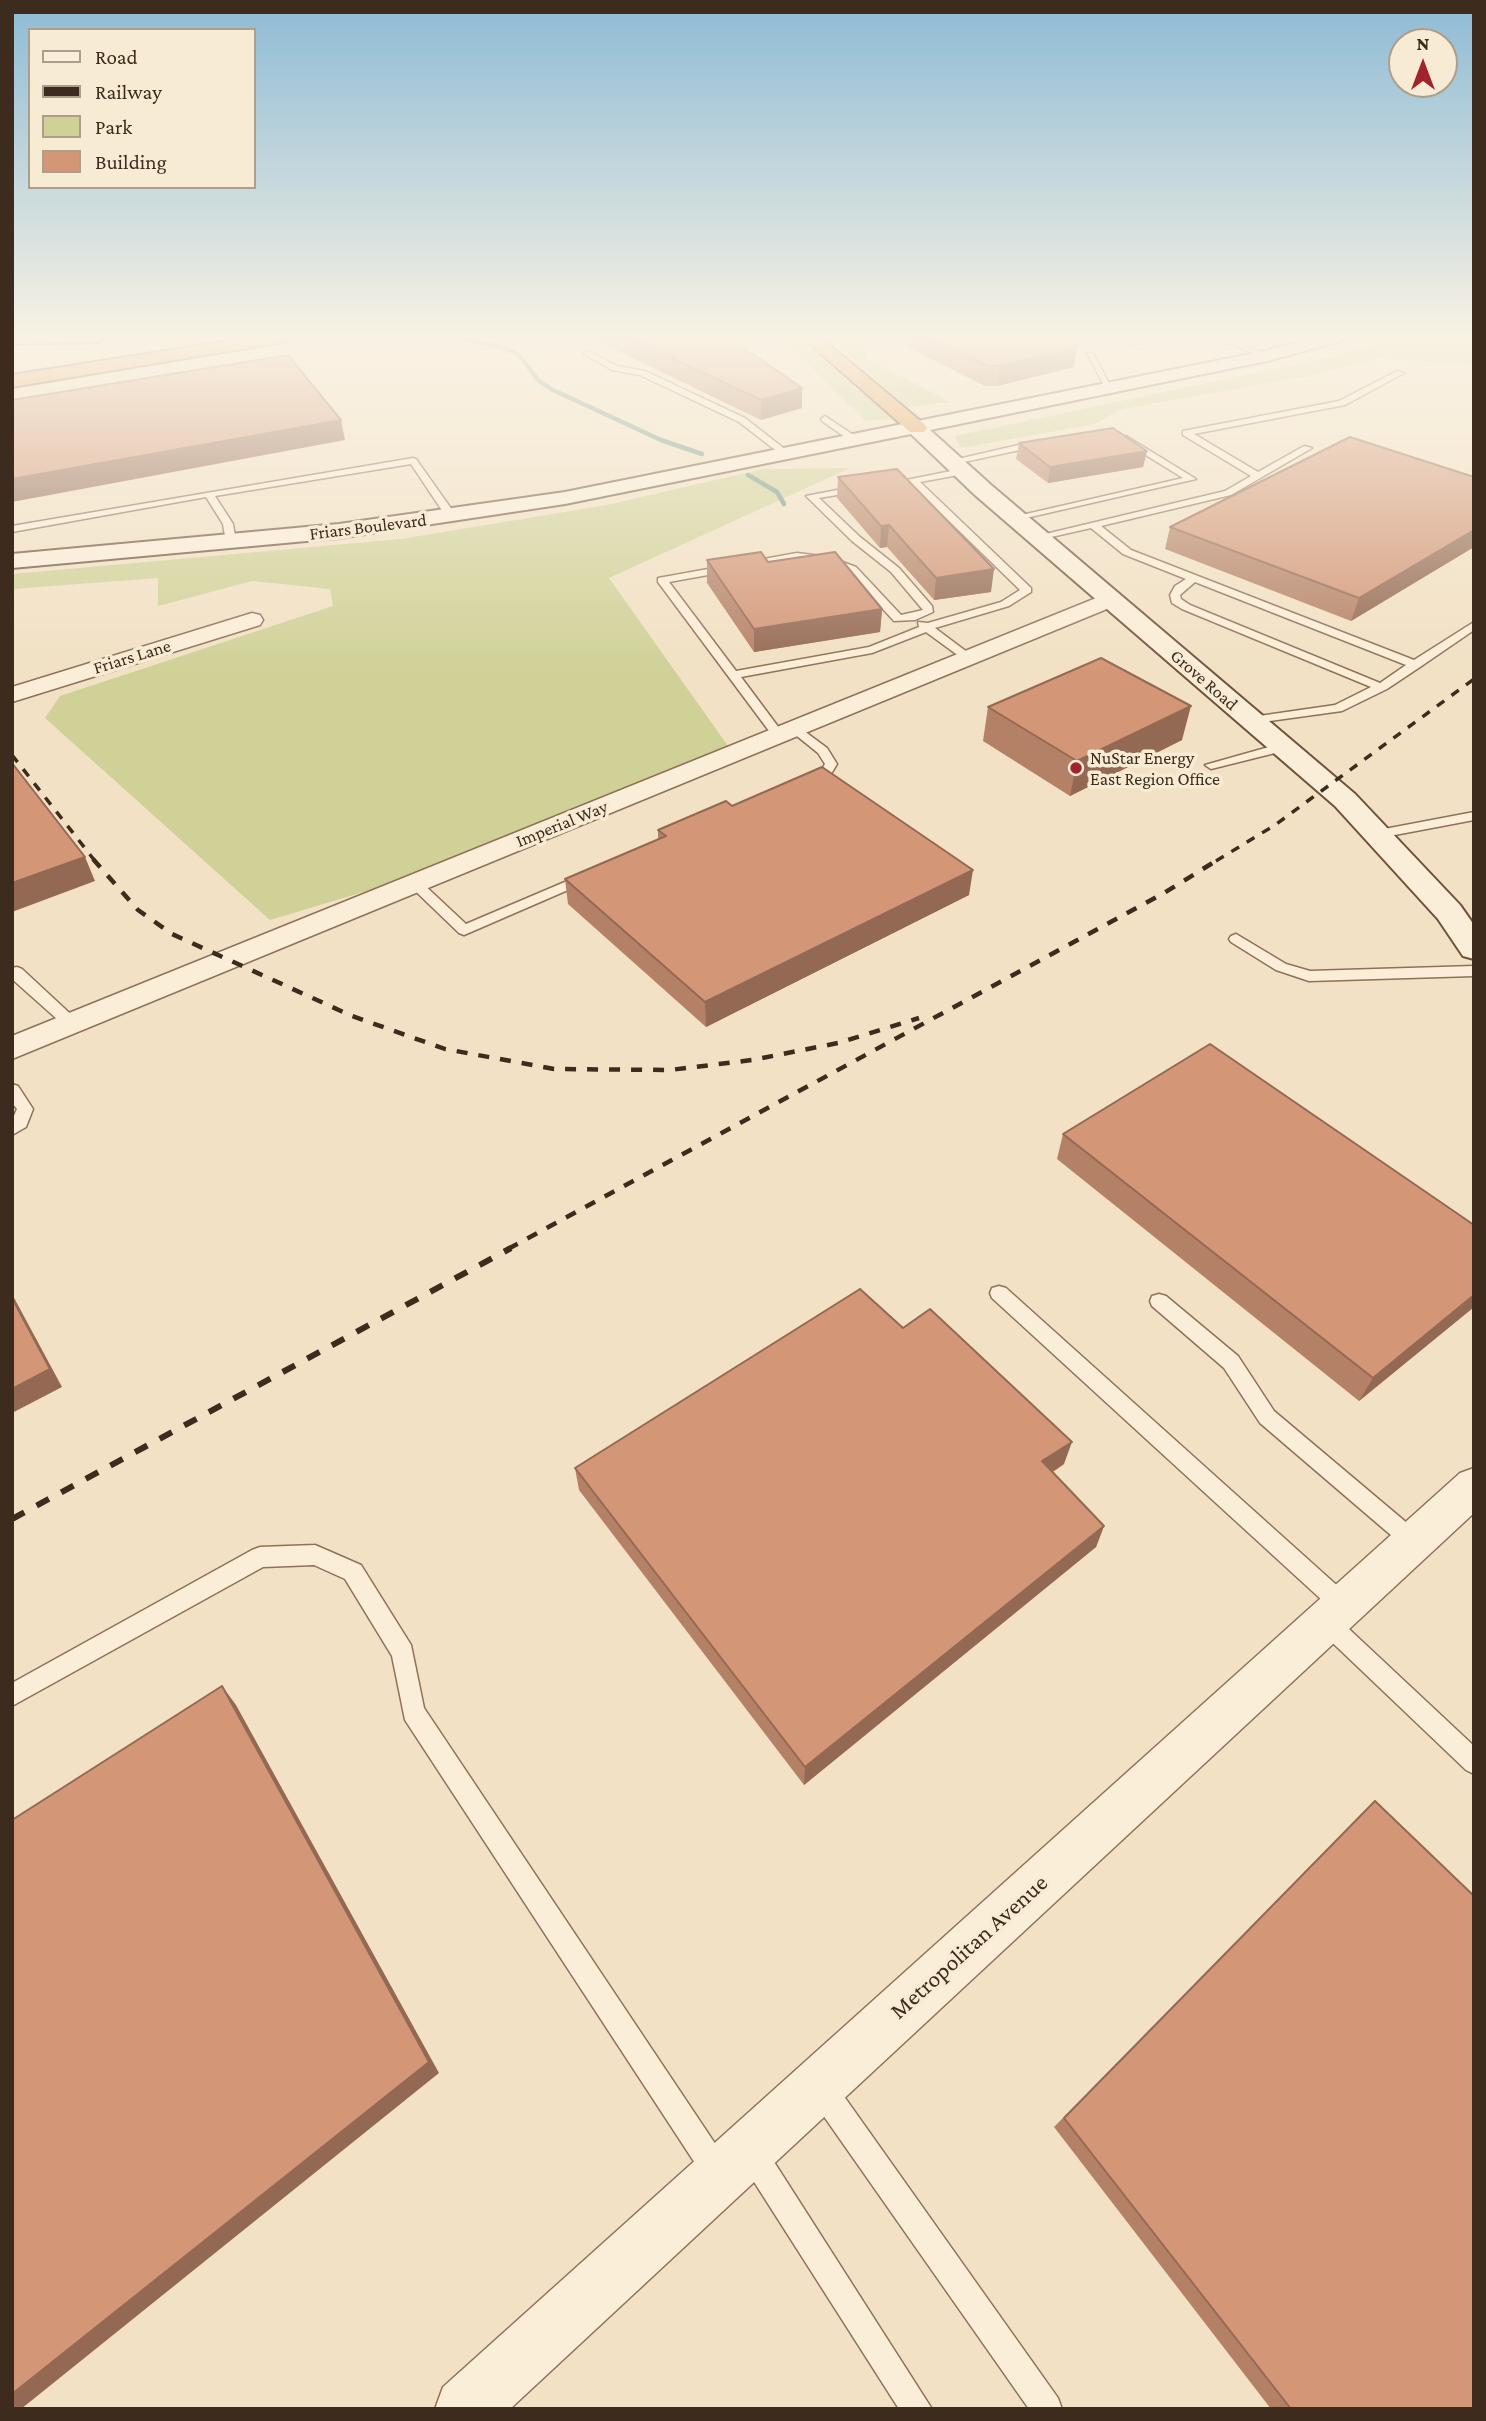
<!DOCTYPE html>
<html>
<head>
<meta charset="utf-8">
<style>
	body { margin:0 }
	#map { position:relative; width:1486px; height:2421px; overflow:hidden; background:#f2e1c4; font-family:"Crimson Pro",serif }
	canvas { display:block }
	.frame { position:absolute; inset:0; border:14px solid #3d2b1e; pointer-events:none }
	.legend { position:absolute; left:28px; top:28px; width:228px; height:161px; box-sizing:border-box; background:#f8ebd4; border:2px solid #ad9e8b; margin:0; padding:9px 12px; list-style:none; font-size:21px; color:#3d2b1e }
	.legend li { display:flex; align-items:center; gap:14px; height:35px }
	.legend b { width:35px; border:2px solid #ad9e8b }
	.north { position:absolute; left:1388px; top:28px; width:70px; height:70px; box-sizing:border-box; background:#f8ebd4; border:2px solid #ad9e8b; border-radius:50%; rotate:0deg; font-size:19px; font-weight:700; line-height:28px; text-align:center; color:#3d2b1e }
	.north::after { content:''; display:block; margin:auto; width:24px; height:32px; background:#a2232e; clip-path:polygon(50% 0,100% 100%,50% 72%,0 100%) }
</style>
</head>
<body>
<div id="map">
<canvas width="1486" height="2421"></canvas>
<div class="frame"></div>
<ul class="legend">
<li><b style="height:9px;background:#fbeed8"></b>Road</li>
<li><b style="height:9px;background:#3d2b1e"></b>Railway</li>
<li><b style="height:19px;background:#cfd197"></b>Park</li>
<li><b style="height:19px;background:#d39677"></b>Building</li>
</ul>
<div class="north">N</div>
</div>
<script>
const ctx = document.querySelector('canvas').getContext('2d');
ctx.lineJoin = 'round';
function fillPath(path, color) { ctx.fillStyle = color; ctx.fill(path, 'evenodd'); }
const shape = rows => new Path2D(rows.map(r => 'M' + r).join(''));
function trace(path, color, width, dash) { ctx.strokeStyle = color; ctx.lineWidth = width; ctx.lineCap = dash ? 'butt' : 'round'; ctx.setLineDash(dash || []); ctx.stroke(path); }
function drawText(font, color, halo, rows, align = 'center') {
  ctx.font = font + ' "Crimson Pro",serif'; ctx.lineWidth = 7; ctx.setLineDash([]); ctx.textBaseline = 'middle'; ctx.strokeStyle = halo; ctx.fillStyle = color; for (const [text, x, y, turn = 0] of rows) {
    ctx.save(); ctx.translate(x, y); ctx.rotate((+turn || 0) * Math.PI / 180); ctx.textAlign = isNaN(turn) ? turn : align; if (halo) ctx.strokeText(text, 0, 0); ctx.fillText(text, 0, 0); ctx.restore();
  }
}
const green = shape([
	[780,337,797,337,892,419,866,421],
	[827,337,861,337,867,359,951,402,907,407],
	[1392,337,1474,337,1474,365,1380,358,1313,375,1118,410,1095,424,961,448,955,436,1331,357,1388,342],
	[850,468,609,578,728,746,380,887,270,920,45,718,60,696,333,606,330,589,252,581,158,606,158,578,12,589,12,574,401,539,607,505,763,469]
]);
const stream = shape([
	[458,337,507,349,519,355,538,380,551,389,661,440,702,454],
	[748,475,777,492,784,504]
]);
const lane = shape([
	[1115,337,1125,337,1139,343,1132,345,1115,337],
	[1215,337,1225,337,1271,356,1264,358,1215,337],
	[587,350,617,366,645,371,745,418,791,454,783,456,739,422,640,375,612,370,584,354,587,350],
	[1087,353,1093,353,1113,391,1107,391,1087,353],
	[1397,371,1404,373,1345,405,1194,434,1258,472,1304,446,1312,448,1231,495,1101,526,1131,550,1414,660,1474,622,1474,630,1420,667,1387,689,1342,711,1248,724,1248,718,1252,717,1335,705,1371,687,1182,609,1172,603,1170,595,1175,586,1186,579,1123,554,1091,528,1038,540,1033,537,1225,491,1251,476,1183,435,1183,431,1339,401,1397,371],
	[1195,582,1406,665,1380,683,1190,605,1181,599,1180,595,1195,582],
	[825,416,858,438,858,442,852,442,822,421,821,419,825,416],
	[1126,436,1196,479,1013,521,1013,517,1183,478,1123,441,1123,437,1126,436],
	[1040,440,1043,441,1043,445,950,465,945,462,1040,440],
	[413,458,416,459,455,514,455,518,447,518,411,464,215,496,233,524,236,542,231,545,226,542,223,524,206,497,12,532,12,526,413,458],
	[961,469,966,472,964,474,920,482,1031,588,1031,592,1009,606,935,628,971,655,971,659,963,659,926,632,872,653,741,677,785,736,779,740,775,739,658,582,658,578,797,553,829,557,856,567,901,615,923,610,891,572,852,541,806,496,858,486,861,487,861,491,819,498,860,537,899,568,932,606,933,612,915,620,894,621,848,571,827,563,797,559,669,582,736,671,869,647,919,627,918,622,928,623,1001,602,1020,590,911,484,886,488,881,485,961,469],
	[796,725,827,748,837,764,831,774,807,785,802,784,802,778,822,769,825,764,818,753,792,732,790,729,796,725],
	[1283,743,1289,747,1287,750,1211,769,1205,765,1283,743],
	[1474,812,1474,820,1379,838,1372,834,1379,830,1474,812],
	[586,873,591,874,591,880,464,935,459,933,408,884,410,881,420,881,466,924,586,873],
	[1236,934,1286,964,1310,971,1474,966,1474,976,1309,981,1276,970,1231,942,1229,939,1231,936,1236,934],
	[17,967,22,969,77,1020,80,1024,77,1028,67,1028,12,979,12,968,17,967],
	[12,1084,18,1086,33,1109,26,1127,12,1135,12,1120,17,1109,12,1103,12,1084],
	[999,1286,1006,1288,1351,1598,1354,1605,1351,1612,1343,1615,1335,1612,992,1298,990,1293,992,1288,999,1286],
	[1159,1294,1166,1296,1238,1356,1274,1411,1420,1534,1424,1541,1420,1548,1413,1551,1406,1548,1260,1423,1224,1368,1152,1306,1150,1301,1152,1296,1159,1294],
	[315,1545,361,1565,411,1645,424,1708,726,2160,730,2170,726,2180,716,2184,706,2180,405,1720,392,1656,345,1579,314,1565,263,1567,12,1706,12,1683,252,1550,260,1547,315,1545],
	[1325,1611,1333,1614,1474,1746,1474,1774,1466,1770,1317,1628,1314,1621,1317,1614,1325,1611],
	[821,2074,831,2078,1058,2398,1062,2409,1029,2409,811,2098,807,2088,811,2078,821,2074],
	[752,2139,762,2143,932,2409,899,2409,742,2163,738,2153,742,2143,752,2139]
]);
const street = shape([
	[1111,592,1119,594,1122,599,1119,604,12,1059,12,1036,1111,592],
	[252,613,260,615,263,620,260,625,12,702,12,687,252,613],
	[1474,1468,1474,1513,510,2409,435,2409,443,2387,1460,1473,1474,1468]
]);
const secondary = shape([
	[1317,337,1344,337,1341,341,1267,361,930,430,991,485,1355,794,1460,905,1474,925,1474,959,1463,956,1438,919,1335,806,975,495,911,434,565,504,339,538,12,568,12,554,339,524,565,492,1265,351,1317,337]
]);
const highway = shape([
	[12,337,107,337,98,342,12,344,12,337],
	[254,337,293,337,284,342,12,387,12,375,254,337],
	[802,337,820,337,924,424,927,428,924,432,910,432,802,337]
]);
const railFar2 = shape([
	[12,755,95,861],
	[1216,861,1275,825,1474,679]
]);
const railFar1 = shape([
	[93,859,138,910,172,934,352,1016,445,1049,554,1069,670,1070,752,1060,838,1043,919,1018],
	[508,1249,1164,893,1219,859]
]);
const rail = shape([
	[12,1519,511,1248]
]);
const wall = shape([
	[589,337,728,337,802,408,761,420],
	[909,337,1060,337,1077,344,1074,367,997,386,985,386,909,348],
	[1019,443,1147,451,1143,467,1048,483,1016,459],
	[838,477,991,592,934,600,887,547,880,548,837,498],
	[1474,477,1474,547,1351,621,1165,549,1170,527],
	[707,560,768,562,882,609,880,632,754,652,707,583],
	[988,707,1182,740,1070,796,983,741],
	[732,806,969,895,706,1027,568,904,565,879,658,840,658,830],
	[1063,1134,1474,1225,1474,1307,1359,1401,1057,1159],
	[903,1328,1064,1464,1053,1472,1104,1526,1096,1547,804,1785,579,1490,575,1468],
	[1375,1801,1474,2409,1271,2409,1054,2127]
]);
const shadedWall = shape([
	[1077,344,1074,367,997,386,1000,366],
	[802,388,802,408,761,420,761,400],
	[341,420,345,440,12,502,12,479],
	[1147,451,1143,467,1048,483,1050,467],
	[889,525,887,547,880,548,881,526],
	[1474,530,1474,547,1351,621,1359,598],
	[994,569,991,592,934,600,936,578],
	[882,609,880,632,754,652,754,629],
	[1191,706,1182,740,1070,796,1077,761],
	[85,857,95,881,12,912,12,883],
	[973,870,969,895,706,1027,705,1002],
	[12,1294,62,1387,12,1413],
	[1474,1295,1474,1307,1359,1401,1373,1378],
	[1072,1442,1064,1464,1035,1483,1042,1461],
	[1104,1526,1096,1547,804,1785,805,1767],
	[222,1686,236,1705,439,2073,21,2409,12,2409,12,2394]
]);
const building = shape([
	[628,337,728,337,802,388,761,400,628,337],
	[926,337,1060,337,1077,344,1072,345,1077,348,1000,366,988,366,926,337],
	[288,355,341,420,12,479,12,400,288,355],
	[1113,428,1147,451,1050,467,1019,443,1113,428],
	[1350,437,1474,477,1474,530,1359,598,1170,527,1350,437],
	[897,469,994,569,936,578,889,525,881,526,838,477,897,469],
	[761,552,768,562,835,552,882,609,754,629,707,560,761,552],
	[1101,658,1191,706,1077,761,988,707,1101,658],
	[12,763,85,857,12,883,12,763],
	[822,767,973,870,705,1002,565,879,666,836,658,830,726,801,732,806,822,767],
	[1210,1044,1474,1225,1474,1295,1373,1378,1063,1134,1210,1044],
	[860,1289,903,1328,930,1309,1072,1442,1042,1461,1104,1526,805,1767,575,1468,860,1289],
	[12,1298,50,1369,12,1389,12,1298],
	[222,1686,429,2062,12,2394,12,1820,222,1686],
	[1375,1801,1474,1896,1474,2409,1291,2409,1064,2118,1375,1801]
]);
const markers = [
	[1076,768,7,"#a2232e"]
];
const farStreetnames = [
	["Friars Boulevard",368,527,-7],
	["Friars Lane",132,657,-17],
	["Grove Road",1204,680,41],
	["Imperial Way",562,824,-22]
];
const farPoinames = [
	["NuStar Energy",1090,758],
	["East Region Office",1090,779]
];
const nearStreetnames = [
	["Metropolitan Avenue",969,1947,-42]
];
fillPath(green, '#cfd197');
trace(stream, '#6c9487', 4.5);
trace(lane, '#8e7159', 3);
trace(street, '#8e7159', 3);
trace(secondary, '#70523c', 4);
trace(highway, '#5c3f2d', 4);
fillPath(lane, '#fbeed8');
fillPath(street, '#fbeed8');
fillPath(secondary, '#fbeed8');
fillPath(highway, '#e7994f');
trace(railFar2, '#3d2b1e', 3.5, [9, 9]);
trace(railFar1, '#3d2b1e', 4.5, [11, 11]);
trace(rail, '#3d2b1e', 6, [14, 14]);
fillPath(wall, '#b58166');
fillPath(shadedWall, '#946953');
fillPath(building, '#d39677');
trace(building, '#946953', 2);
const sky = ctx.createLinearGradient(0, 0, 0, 675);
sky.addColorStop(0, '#8dbbd5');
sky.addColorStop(0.5, '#f9f2e4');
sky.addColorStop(1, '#f9f2e400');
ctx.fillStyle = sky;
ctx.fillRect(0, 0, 1486, 675);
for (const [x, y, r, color] of markers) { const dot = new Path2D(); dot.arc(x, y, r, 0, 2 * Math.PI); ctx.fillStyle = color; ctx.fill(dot); trace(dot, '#f8ebd4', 2.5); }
drawText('18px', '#3d2b1e', '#f8ebd4', farStreetnames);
drawText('18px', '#3d2b1e', '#f8ebd4', farPoinames, 'left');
drawText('24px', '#3d2b1e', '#f8ebd4', nearStreetnames);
</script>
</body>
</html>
